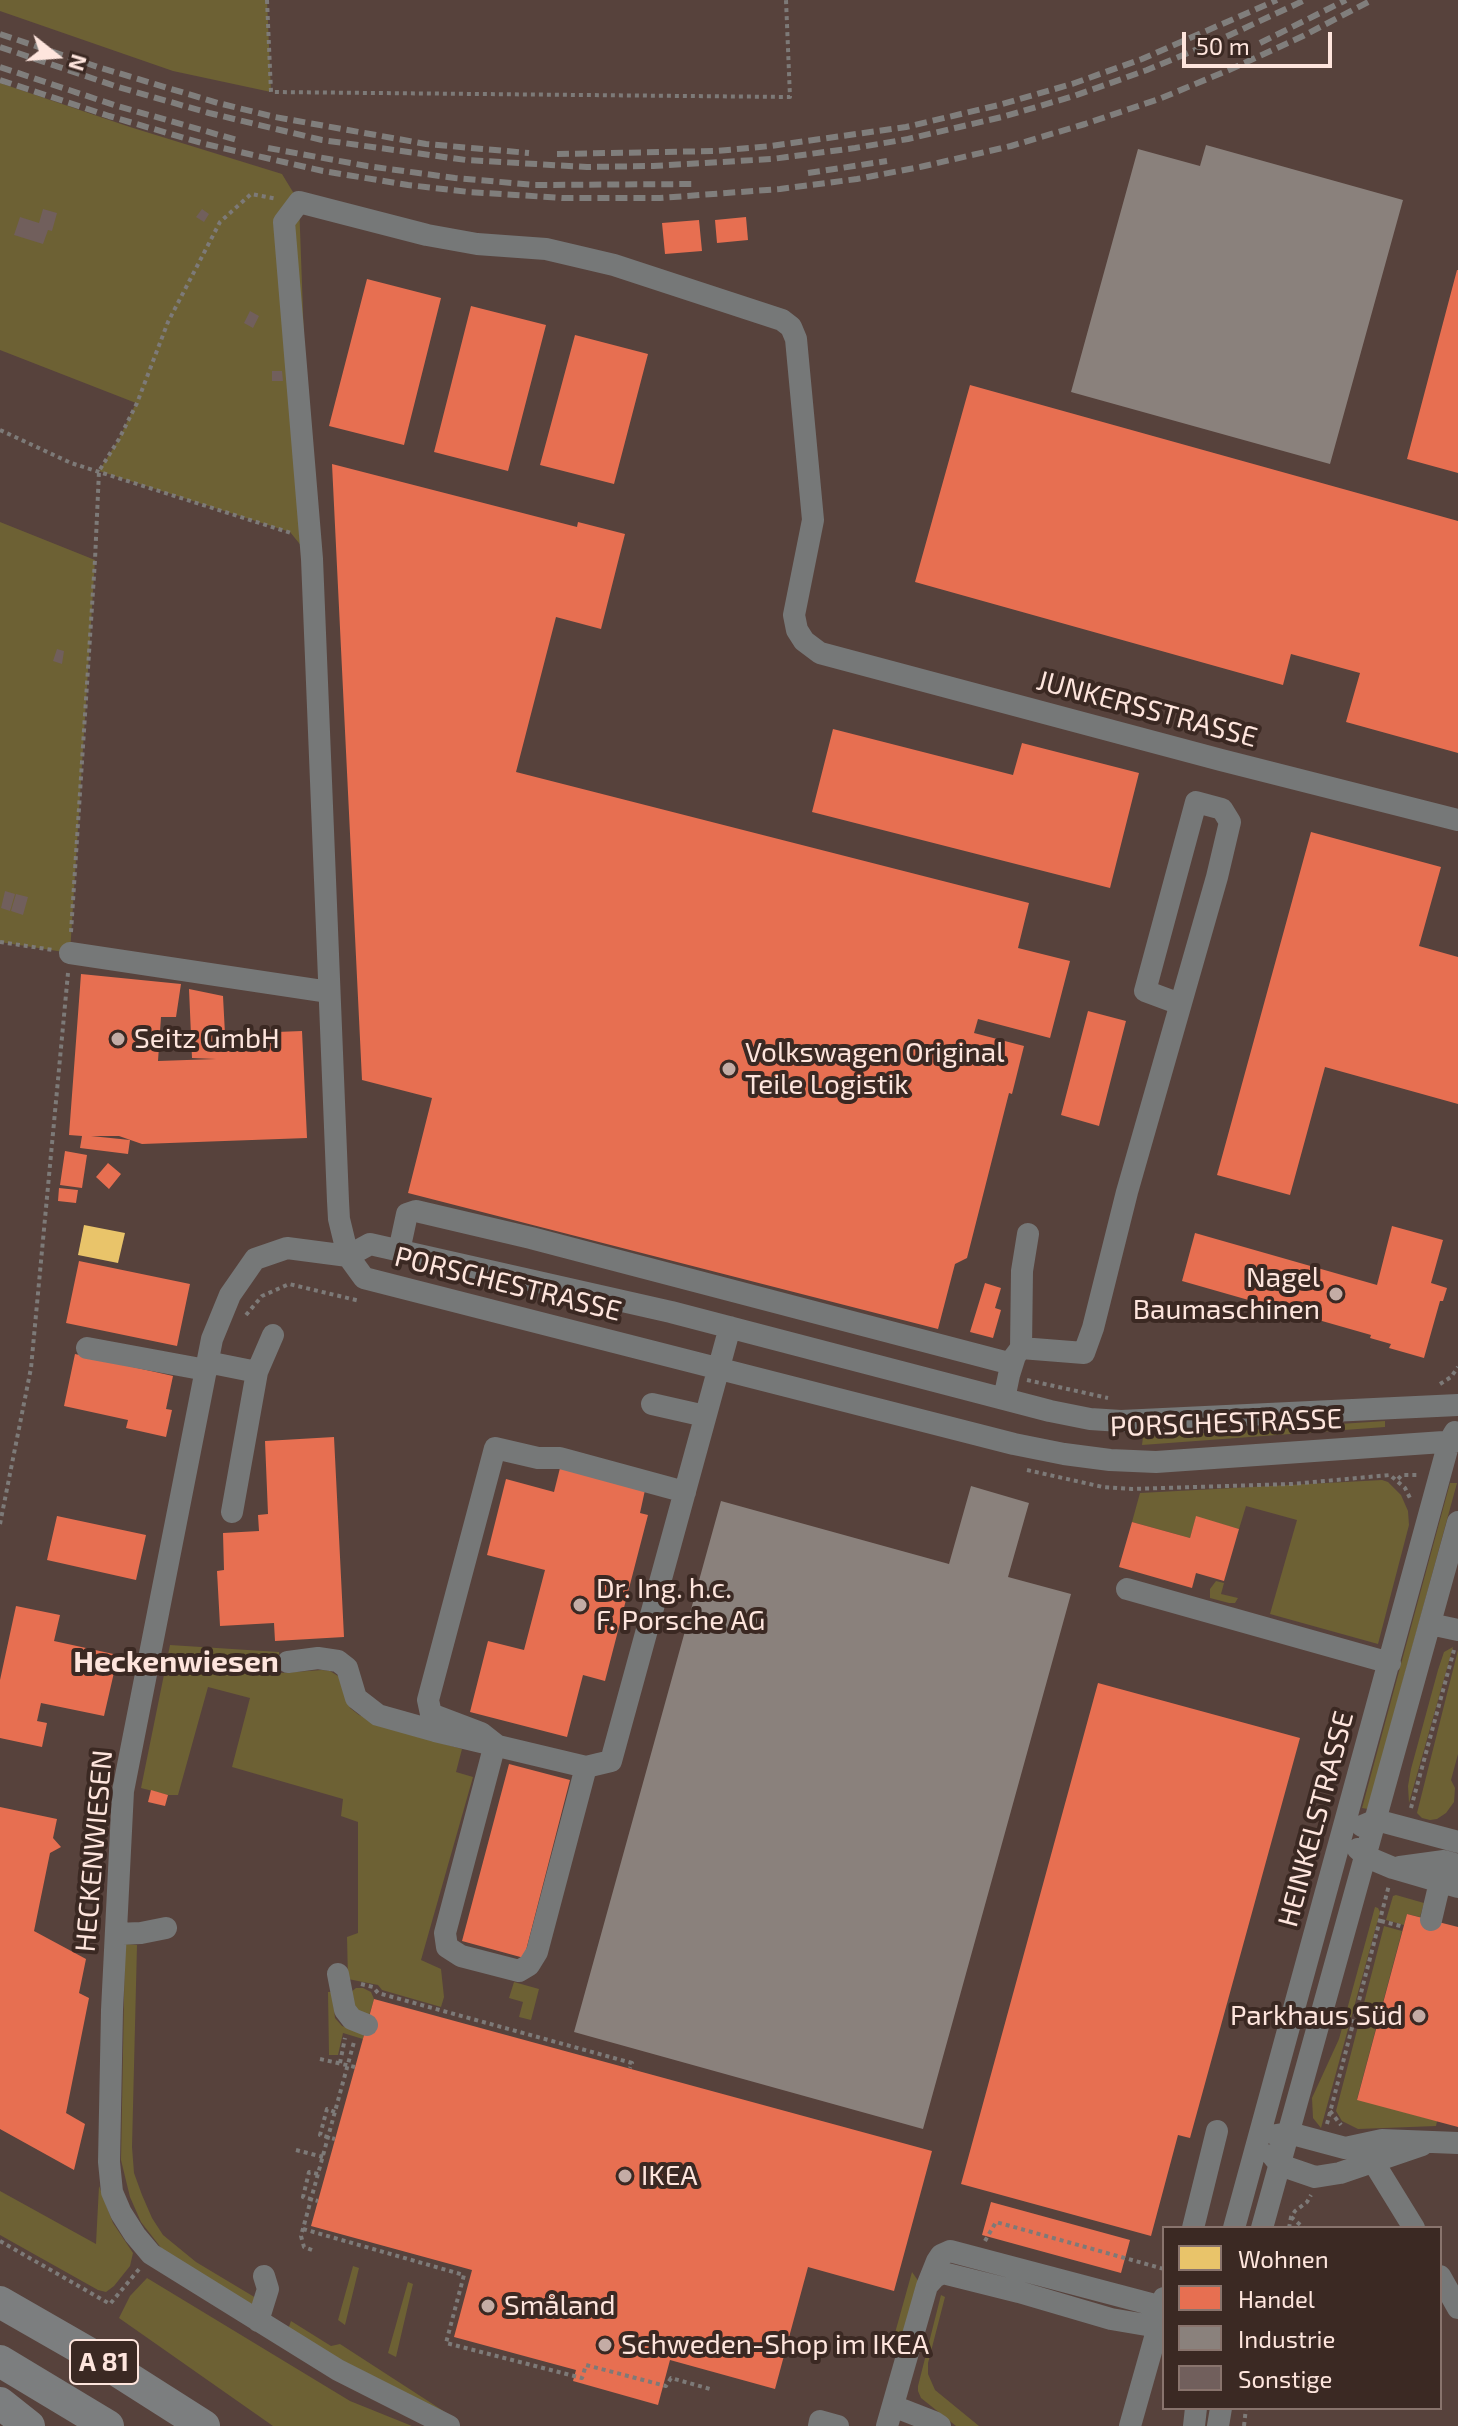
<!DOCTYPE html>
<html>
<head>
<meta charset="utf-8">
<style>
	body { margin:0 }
	#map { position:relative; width:1458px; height:2426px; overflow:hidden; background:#57423c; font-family:"Exo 2",sans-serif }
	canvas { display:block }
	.legend { position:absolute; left:1162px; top:2226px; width:280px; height:184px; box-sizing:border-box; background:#3b2923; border:2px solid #89746d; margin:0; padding:10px 14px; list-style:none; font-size:24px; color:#fee5dd }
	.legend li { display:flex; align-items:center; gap:16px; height:40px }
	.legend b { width:40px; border:2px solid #89746d }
	.north { position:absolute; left:16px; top:16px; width:80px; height:80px; -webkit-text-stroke:6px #3b2923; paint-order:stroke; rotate:107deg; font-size:22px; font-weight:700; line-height:32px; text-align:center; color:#fee5dd }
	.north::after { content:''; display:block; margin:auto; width:28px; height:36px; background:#fee5dd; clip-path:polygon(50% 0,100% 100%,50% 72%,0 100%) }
	.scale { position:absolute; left:1182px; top:32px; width:150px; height:36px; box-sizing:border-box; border:4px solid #fee5dd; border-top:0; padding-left:10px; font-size:24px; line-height:28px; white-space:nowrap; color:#fee5dd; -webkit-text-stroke:6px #3b2923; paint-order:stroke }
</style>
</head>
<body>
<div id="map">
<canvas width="1458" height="2426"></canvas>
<ul class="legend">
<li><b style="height:22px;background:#e9c46a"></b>Wohnen</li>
<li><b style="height:22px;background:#e76f51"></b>Handel</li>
<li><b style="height:22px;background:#8a817c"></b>Industrie</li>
<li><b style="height:22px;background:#715f5c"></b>Sonstige</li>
</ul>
<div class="north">N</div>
<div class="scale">50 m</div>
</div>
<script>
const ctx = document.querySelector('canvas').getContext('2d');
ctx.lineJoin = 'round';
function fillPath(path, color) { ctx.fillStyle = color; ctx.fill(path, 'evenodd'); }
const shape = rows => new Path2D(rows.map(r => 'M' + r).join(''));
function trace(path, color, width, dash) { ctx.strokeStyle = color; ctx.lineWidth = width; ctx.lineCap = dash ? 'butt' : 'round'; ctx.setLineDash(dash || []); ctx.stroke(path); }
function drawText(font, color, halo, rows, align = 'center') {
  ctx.font = font + ' "Exo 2",sans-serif'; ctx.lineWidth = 8; ctx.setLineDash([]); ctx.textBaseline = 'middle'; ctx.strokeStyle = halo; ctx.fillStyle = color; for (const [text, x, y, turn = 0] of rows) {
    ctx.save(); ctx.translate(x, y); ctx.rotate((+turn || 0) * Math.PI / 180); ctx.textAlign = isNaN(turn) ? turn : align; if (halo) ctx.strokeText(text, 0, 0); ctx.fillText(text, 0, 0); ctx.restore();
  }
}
const green = shape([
	[0,0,267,0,271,92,173,71,0,11],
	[0,83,130,127,282,174,299,202,312,559,290,532,99,471,119,439,136,403,0,350],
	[0,522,95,560,70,953,0,942],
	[1385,1421,1385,1427,1142,1445,1143,1437],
	[1382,1480,1388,1482,1401,1495,1408,1511,1409,1525,1378,1644,1270,1614,1297,1520,1246,1506,1239,1529,1196,1517,1190,1538,1132,1522,1140,1493],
	[1450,1483,1457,1483,1368,1809,1362,1808],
	[1216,1581,1224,1583,1221,1594,1238,1598,1235,1603,1229,1603,1210,1598,1210,1589],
	[170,1645,279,1652,281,1673,322,1670,330,1671,338,1676,343,1684,350,1708,359,1715,405,1733,462,1749,456,1772,473,1777,421,1960,441,1969,444,1997,441,2007,382,1990,378,1985,348,1979,347,1937,358,1933,358,1822,341,1816,343,1799,232,1767,250,1698,208,1687,178,1795,168,1795,141,1788],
	[1453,1647,1409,1803,1408,1786,1411,1769,1438,1670,1444,1652],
	[1458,1650,1458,1754,1451,1780,1455,1788,1454,1802,1446,1813,1437,1819,1430,1820,1422,1818,1417,1813],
	[1396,1895,1424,1903,1420,1917,1407,1914,1404,1925,1386,1920,1393,1896],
	[1375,1907,1378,1908,1380,1912,1321,2128,1313,2118,1312,2098,1339,2039],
	[1384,1926,1402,1931,1357,2099,1437,2121,1436,2126,1358,2129,1342,2121,1336,2111],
	[125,1944,137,1945,132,2147,134,2173,142,2195,152,2218,163,2235,196,2262,256,2298,252,2310,169,2258,141,2222,130,2197,121,2160],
	[514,1982,539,1989,531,2020,519,2017,523,2002,509,1998],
	[356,1988,363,1988,371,1992,374,1999,368,2019,357,2014,351,1992],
	[328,1992,332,1992,335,2018,342,2026,364,2033,363,2039,343,2033,338,2055,329,2055],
	[99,2186,113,2223,133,2253,130,2266,114,2286,106,2292,98,2290,0,2235,0,2191,96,2244],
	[353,2266,359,2268,345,2325,338,2320],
	[912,2272,919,2282,903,2335,899,2339,896,2337,895,2333],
	[147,2278,350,2401,412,2426,273,2426,119,2318,130,2296],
	[408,2282,413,2284,396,2357,388,2353],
	[941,2295,945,2297,928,2363,928,2374,935,2390,979,2426,956,2426,921,2398,918,2391,918,2386],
	[291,2321,331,2346,340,2344,445,2412,421,2403,287,2332]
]);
const homes = shape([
	[84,1225,125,1233,118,1263,78,1255]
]);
const shops = shape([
	[746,217,748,240,717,243,715,220],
	[699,220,702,251,665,254,662,223],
	[1457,270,1458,270,1458,473,1407,459],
	[367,279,441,298,404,445,329,426],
	[471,306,546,325,508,471,434,452],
	[575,335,648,354,614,484,540,465],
	[970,385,1458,521,1458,753,1346,722,1360,673,1291,654,1283,685,915,582],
	[332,464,577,527,578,522,625,534,601,629,556,617,516,772,1029,903,1018,948,1070,961,1050,1038,978,1019,974,1033,1024,1046,1012,1094,1009,1093,967,1258,955,1264,938,1329,408,1193,432,1098,362,1080],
	[833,729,1013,775,1022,743,1139,773,1110,888,812,812],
	[1311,832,1441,867,1419,946,1458,957,1458,1104,1325,1067,1290,1195,1217,1175],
	[81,974,181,984,176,1017,161,1017,158,1061,216,1059,192,1058,189,989,223,996,225,1034,302,1031,307,1138,142,1144,119,1136,91,1136,130,1140,128,1154,80,1148,82,1136,69,1135],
	[1088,1011,1126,1021,1099,1126,1061,1115],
	[65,1151,87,1155,82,1188,60,1185],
	[108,1163,121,1174,109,1189,96,1177],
	[59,1188,78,1190,76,1203,58,1201],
	[1392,1226,1443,1240,1431,1283,1447,1288,1443,1301,1440,1301,1424,1358,1389,1348,1391,1344,1370,1338,1371,1335,1182,1281,1195,1233,1377,1285],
	[79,1261,190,1284,177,1346,66,1323],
	[985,1283,1001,1288,995,1308,1001,1310,993,1338,970,1332],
	[75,1354,173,1376,166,1409,172,1410,166,1437,126,1428,128,1420,64,1406],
	[334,1437,344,1637,275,1641,274,1623,220,1626,217,1571,224,1570,223,1533,259,1531,258,1515,268,1514,265,1441],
	[560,1468,645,1490,640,1513,648,1515,605,1681,583,1675,567,1737,470,1712,488,1641,524,1650,545,1570,487,1555,506,1479,554,1492],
	[57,1516,146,1535,136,1580,47,1560],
	[1196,1516,1239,1529,1224,1581,1196,1573,1192,1588,1119,1567,1132,1522,1190,1538],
	[16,1606,60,1615,54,1641,118,1655,104,1716,41,1703,37,1721,47,1723,42,1747,0,1738,0,1680],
	[1098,1683,1300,1738,1190,2138,1178,2135,1151,2236,961,2184],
	[509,1764,570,1780,524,1958,462,1941],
	[151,1790,168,1795,165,1806,148,1802],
	[0,1807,57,1819,53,1838,61,1847,50,1853,34,1931,86,1959,79,1993,89,1998,66,2113,85,2124,74,2170,0,2129],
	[1407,1914,1458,1927,1458,2127,1357,2100],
	[374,1999,932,2151,894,2291,808,2267,775,2389,670,2360,658,2405,573,2381,576,2370,454,2337,472,2270,311,2226],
	[991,2202,1130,2240,1121,2273,982,2235]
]);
const industry = shape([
	[1206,145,1403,200,1330,464,1071,392,1138,149,1200,166],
	[971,1486,1029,1503,1008,1577,1071,1594,923,2129,574,2032,721,1501,949,1564]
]);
const building = shape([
	[43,209,57,213,52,231,48,230,43,244,14,235,20,217,39,223],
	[202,209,209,214,204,222,196,217],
	[250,311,259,316,253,328,244,323],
	[272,371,282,371,283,381,272,381],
	[57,649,64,651,62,664,53,661],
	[5,891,15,894,10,911,1,908],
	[16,894,28,897,23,915,11,911]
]);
const path = shape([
	[267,0,271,92,790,97,786,0],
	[0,430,71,463,291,533],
	[71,932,95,560,99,471,119,439,137,403,168,322,220,222,251,194,277,199],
	[0,942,53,950],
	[246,1315,262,1296,289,1284,360,1301],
	[1027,1380,1108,1398],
	[1440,1384,1451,1377,1458,1367],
	[1027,1470,1103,1487,1132,1489,1292,1484,1390,1475,1405,1488,1411,1500],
	[1398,1479,1402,1475,1420,1475],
	[0,1524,31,1368,68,973],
	[1411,1808,1454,1650],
	[1381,1921,1404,1927],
	[361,1984,373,1987,378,1993,632,2063,630,2068],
	[320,2059,355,2067],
	[340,2063,345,2038],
	[1330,2111,1341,2125],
	[335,2112,327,2109,320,2135,335,2139],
	[1327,2124,1389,1885],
	[296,2150,323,2157],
	[318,2174,309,2172,303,2197,318,2201],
	[1291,2217,1304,2228],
	[1289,2228,1291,2217,1295,2211,1307,2202,1311,2195],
	[303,2229,464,2275,446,2343,582,2378,586,2365,666,2386,671,2378,710,2389],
	[0,2241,110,2304,140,2268],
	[985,2241,996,2222,1164,2269],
	[312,2250,304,2247,301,2236,354,2042],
	[1244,2426,1246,2408]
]);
const minor = shape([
	[1458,820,1221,760,820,653,804,641,797,630,794,615,813,520,796,339,791,327,782,320,614,265,546,249,477,244,427,235,299,202,284,222,312,559,338,1201,339,1219,348,1256,364,1278,1014,1444,1064,1454,1110,1460,1156,1462,1458,1441],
	[70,953,329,992],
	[399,1251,407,1214,416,1211,531,1238,1012,1364],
	[348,1256,287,1248,255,1259,230,1295,212,1339,123,1791,112,2010,109,2162,112,2192,121,2213,135,2235,151,2254,338,2370,449,2426],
	[348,1256,370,1244,671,1312,1050,1411,1090,1419,1121,1421,1458,1405],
	[87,1348,206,1370],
	[1021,1348,1022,1271,1028,1234],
	[207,1362,257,1372,232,1512],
	[257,1372,273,1335],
	[1004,1399,1009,1375,1015,1356,1021,1348,1084,1353,1093,1328,1127,1192,1217,877,1230,822,1222,809,1196,802,1145,991,1180,1004],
	[652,1404,705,1416],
	[1127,1589,1390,1663],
	[1430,1624,1458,1630],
	[288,1662,318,1658,338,1661,347,1668,356,1698,378,1715,435,1731,586,1767,611,1761,730,1327],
	[586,1767,537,1952,529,1965,519,1971,461,1956,447,1947,445,1933,495,1744,481,1733,431,1714,428,1700,495,1448,538,1458,560,1458,685,1492],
	[1362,1826,1376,1820,1458,1842],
	[1358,1849,1367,1857,1393,1868,1458,1887],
	[1400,1867,1444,1861,1458,1865],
	[1431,1920,1440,1882],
	[116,1934,141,1933,166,1928],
	[338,1974,345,2010,352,2019,367,2025],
	[1276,2135,1289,2133,1345,2148,1382,2140,1458,2143],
	[1272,2155,1280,2165,1315,2177,1340,2173,1422,2145],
	[1374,2163,1414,2228],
	[1193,2228,1217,2131],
	[1234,2228,1449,1442,1455,1432],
	[1262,2228,1458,1522],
	[1440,2276,1458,2308],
	[927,2286,937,2261,941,2255,950,2251,1162,2307],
	[258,2321,268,2289,264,2276],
	[893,2406,934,2422,940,2426],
	[819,2426,820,2421,838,2426],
	[887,2426,927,2286,935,2277,943,2273,1019,2292,1111,2319,1158,2327,1164,2298],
	[1130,2426,1158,2327],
	[1194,2426,1196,2408],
	[1218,2426,1221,2408]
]);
const highway = shape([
	[0,2302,94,2356,204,2426],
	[0,2361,108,2426],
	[0,2403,29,2426]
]);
const rail = shape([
	[0,34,98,67,218,103,275,117,426,144,529,153],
	[1260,43,1346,0],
	[0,47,118,87,209,113,322,140,466,160,587,167,653,166,772,159,855,148,908,139,1002,117,1074,96,1147,70,1217,41,1305,0],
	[0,67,114,105,237,140],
	[0,80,109,116,205,144,323,171,408,185,469,192,563,198,660,198,780,189,857,179,920,167,1011,146,1085,124,1159,99,1229,70,1303,36,1372,0],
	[268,148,367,166,455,178,535,185,697,184],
	[557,154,716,151,771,146,906,127,999,105,1072,84,1142,59,1277,0],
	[808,173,887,161]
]);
const markers = [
	[118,1039,8,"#c4aca5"],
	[729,1069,8,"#c4aca5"],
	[1336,1294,8,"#c4aca5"],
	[580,1605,8,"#c4aca5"],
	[1419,2016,8,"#c4aca5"],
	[625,2176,8,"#c4aca5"],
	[488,2306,8,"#c4aca5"],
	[605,2345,8,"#c4aca5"]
];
const shields = [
	[104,2362,68]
];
const shieldNames = [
	["A 81",104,2362]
];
const streetNames = [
	["JUNKERSSTRASSE",1147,709,15],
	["PORSCHESTRASSE",508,1284,14],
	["PORSCHESTRASSE",1226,1423,-2],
	["HEINKELSTRASSE",1316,1819,-75],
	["HECKENWIESEN",94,1851,-85]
];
const poiNames = [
	["Seitz GmbH",134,1039],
	["Volkswagen Original",745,1053],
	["Teile Logistik",745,1085],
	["Nagel",1320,1278,"right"],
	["Baumaschinen",1320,1310,"right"],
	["Dr. Ing. h.c.",596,1589],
	["F. Porsche AG",596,1621],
	["Parkhaus Süd",1403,2016,"right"],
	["IKEA",641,2176],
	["Småland",504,2306],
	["Schweden-Shop im IKEA",621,2345]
];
const neighbourhoodNames = [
	["Heckenwiesen",176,1662]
];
fillPath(green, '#6d6134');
fillPath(homes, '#e9c46a');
fillPath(shops, '#e76f51');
fillPath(industry, '#8a817c');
fillPath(building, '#715f5c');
trace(path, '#7d7a78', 4, [4, 4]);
trace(minor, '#767878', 22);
trace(highway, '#7c7e7f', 32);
trace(rail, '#807e7c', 6, [12, 6]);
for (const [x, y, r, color] of markers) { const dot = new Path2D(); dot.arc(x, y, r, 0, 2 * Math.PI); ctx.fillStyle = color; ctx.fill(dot); trace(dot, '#3b2923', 3); }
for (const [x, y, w] of shields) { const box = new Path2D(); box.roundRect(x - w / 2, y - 22, w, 44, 6); ctx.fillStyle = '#3b2923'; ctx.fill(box); trace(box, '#fee5dd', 2); }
drawText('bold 26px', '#fee5dd', null, shieldNames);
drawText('28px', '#fee5dd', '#3b2923', streetNames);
drawText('28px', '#fee5dd', '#3b2923', poiNames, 'left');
drawText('bold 30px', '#fee5dd', '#3b2923', neighbourhoodNames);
</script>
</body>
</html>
